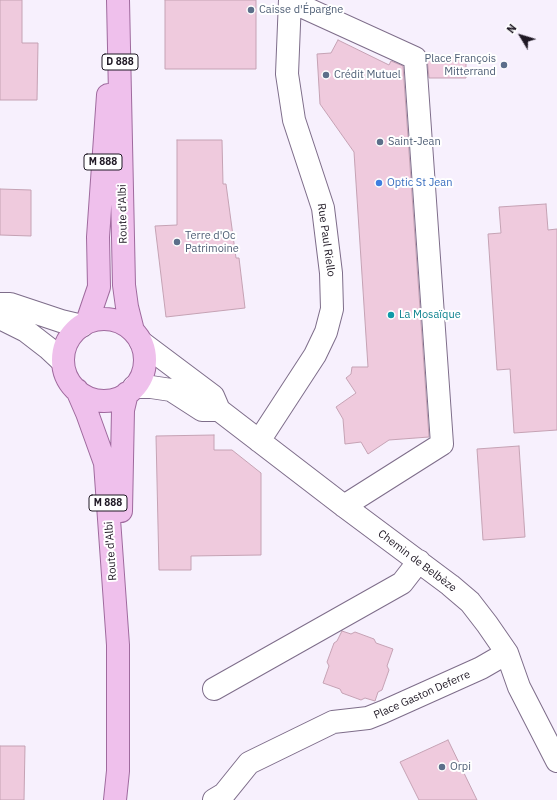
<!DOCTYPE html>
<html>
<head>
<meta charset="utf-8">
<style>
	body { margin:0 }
	#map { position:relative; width:557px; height:800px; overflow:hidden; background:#f7f0fd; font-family:"IBM Plex Sans",sans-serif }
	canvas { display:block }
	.north { position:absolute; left:501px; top:16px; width:40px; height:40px; -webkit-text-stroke:3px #fff; paint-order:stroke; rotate:308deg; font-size:11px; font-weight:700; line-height:16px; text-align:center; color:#1f1824 }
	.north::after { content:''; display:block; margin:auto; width:14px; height:18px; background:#1f1824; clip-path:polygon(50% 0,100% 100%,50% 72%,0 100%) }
</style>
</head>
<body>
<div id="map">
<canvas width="557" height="800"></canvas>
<div class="north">N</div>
</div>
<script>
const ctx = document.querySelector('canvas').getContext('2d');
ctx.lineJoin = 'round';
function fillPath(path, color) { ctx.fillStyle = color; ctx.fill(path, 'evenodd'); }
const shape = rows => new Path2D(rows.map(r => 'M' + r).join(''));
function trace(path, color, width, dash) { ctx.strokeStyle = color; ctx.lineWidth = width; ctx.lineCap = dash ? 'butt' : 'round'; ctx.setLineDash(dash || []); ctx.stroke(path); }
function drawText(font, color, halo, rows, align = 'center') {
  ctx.font = font + ' "IBM Plex Sans",sans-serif'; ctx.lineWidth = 4; ctx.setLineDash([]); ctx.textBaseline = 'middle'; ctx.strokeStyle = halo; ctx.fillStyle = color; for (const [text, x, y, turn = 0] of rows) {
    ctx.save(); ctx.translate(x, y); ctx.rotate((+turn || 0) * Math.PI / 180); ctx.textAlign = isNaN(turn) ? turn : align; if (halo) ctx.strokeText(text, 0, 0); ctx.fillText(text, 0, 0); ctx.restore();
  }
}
const building = shape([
	[0,0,22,0,22,43,38,43,37,100,0,100,0,0],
	[165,0,256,0,256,69,165,69,165,0],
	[338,40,389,65,391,61,403,66,429,437,389,440,368,454,361,442,345,444,343,419,336,407,356,393,346,378,351,374,352,367,368,367,354,152,320,104,317,54,331,53,338,40],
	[427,57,466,57,466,78,429,78,427,57],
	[177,140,222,140,223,184,226,184,236,258,239,258,245,308,166,317,155,226,177,225,177,140],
	[0,189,31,190,31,236,0,235,0,189],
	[546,204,548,230,557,229,557,430,514,433,510,369,497,370,488,234,501,233,499,207,546,204],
	[214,435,214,450,232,450,261,473,261,555,191,556,191,570,159,570,156,436,214,435],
	[519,446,525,537,483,540,477,449,519,446],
	[342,631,351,634,355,632,374,639,376,643,393,649,387,666,389,670,382,690,378,692,375,701,365,698,361,700,342,693,340,689,323,683,329,666,327,662,334,643,337,641,342,631],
	[448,740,477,800,419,800,400,762,448,740],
	[0,746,25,746,24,800,0,800,0,746]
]);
const minor = shape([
	[290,1,415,58,442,444,344,506],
	[0,304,10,304,61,321,82,326],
	[0,318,26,331,48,348,63,362],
	[141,342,213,396,219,410,344,506,450,585,470,602,487,624,507,653,519,687,557,761],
	[134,387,151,387,171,390,202,410,219,410],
	[259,441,315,355,326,332,332,309,331,273,323,208,294,120,287,74,290,0],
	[214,689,402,583,419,561],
	[214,800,224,794,249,763,333,722,368,718,383,712,481,668,507,653]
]);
const major = shape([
	[118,0,124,285,127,307,133,331],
	'63 360a41 41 0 1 1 82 0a41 41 0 1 1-82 0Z',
	[87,322,99,287,98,237,108,95],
	[77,390,87,413,105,463,118,645,118,771,115,800],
	[121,511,123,410,127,393]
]);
const markers = [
	[251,10,4,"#5c6f8a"],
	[504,65,4,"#5c6f8a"],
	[326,75,4,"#5c6f8a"],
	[380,142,4,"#5c6f8a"],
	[379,183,4,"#3f7fe0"],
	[177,242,4,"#5c6f8a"],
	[391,315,4,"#0f9aa8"],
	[442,767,4,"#5c6f8a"]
];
const shields = [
	[120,62,36],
	[103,162,38],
	[108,503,38]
];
const shieldNames = [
	["D 888",120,62],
	["M 888",103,162],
	["M 888",108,503]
];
const serviceNames = [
	["Caisse d'Épargne",259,10],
	["Place François",496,59,"right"],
	["Mitterrand",496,72,"right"],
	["Crédit Mutuel",334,75],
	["Saint-Jean",388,142],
	["Terre d'Oc",185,236],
	["Patrimoine",185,249],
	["Orpi",450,767]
];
const shopNames = [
	["Optic St Jean",387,183]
];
const streetNames = [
	["Route d'Albi",123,214,-91],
	["Rue Paul Riello",326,240,82],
	["Route d'Albi",111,551,-94],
	["Chemin de Belbèze",417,561,37],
	["Place Gaston Deferre",422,695,-24]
];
const cultureNames = [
	["La Mosaïque",399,315]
];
fillPath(building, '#efcadd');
trace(building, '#c5a2b4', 1);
trace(minor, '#7e6d8a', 24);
trace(major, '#9f6a9e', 24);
trace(minor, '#fff', 22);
trace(major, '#efc0ec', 22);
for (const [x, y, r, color] of markers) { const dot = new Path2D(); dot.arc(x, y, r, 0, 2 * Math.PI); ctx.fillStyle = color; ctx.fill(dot); trace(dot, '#fff', 1.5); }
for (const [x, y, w] of shields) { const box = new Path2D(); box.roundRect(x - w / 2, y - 8, w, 16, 3); ctx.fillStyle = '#fff'; ctx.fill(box); trace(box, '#1f1824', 1); }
drawText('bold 10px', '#1f1824', null, shieldNames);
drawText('11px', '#4e5e75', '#fff', serviceNames, 'left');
drawText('11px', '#366cbe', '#fff', shopNames, 'left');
drawText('11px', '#1f1824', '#fff', streetNames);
drawText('11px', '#0d838f', '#fff', cultureNames, 'left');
</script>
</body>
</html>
